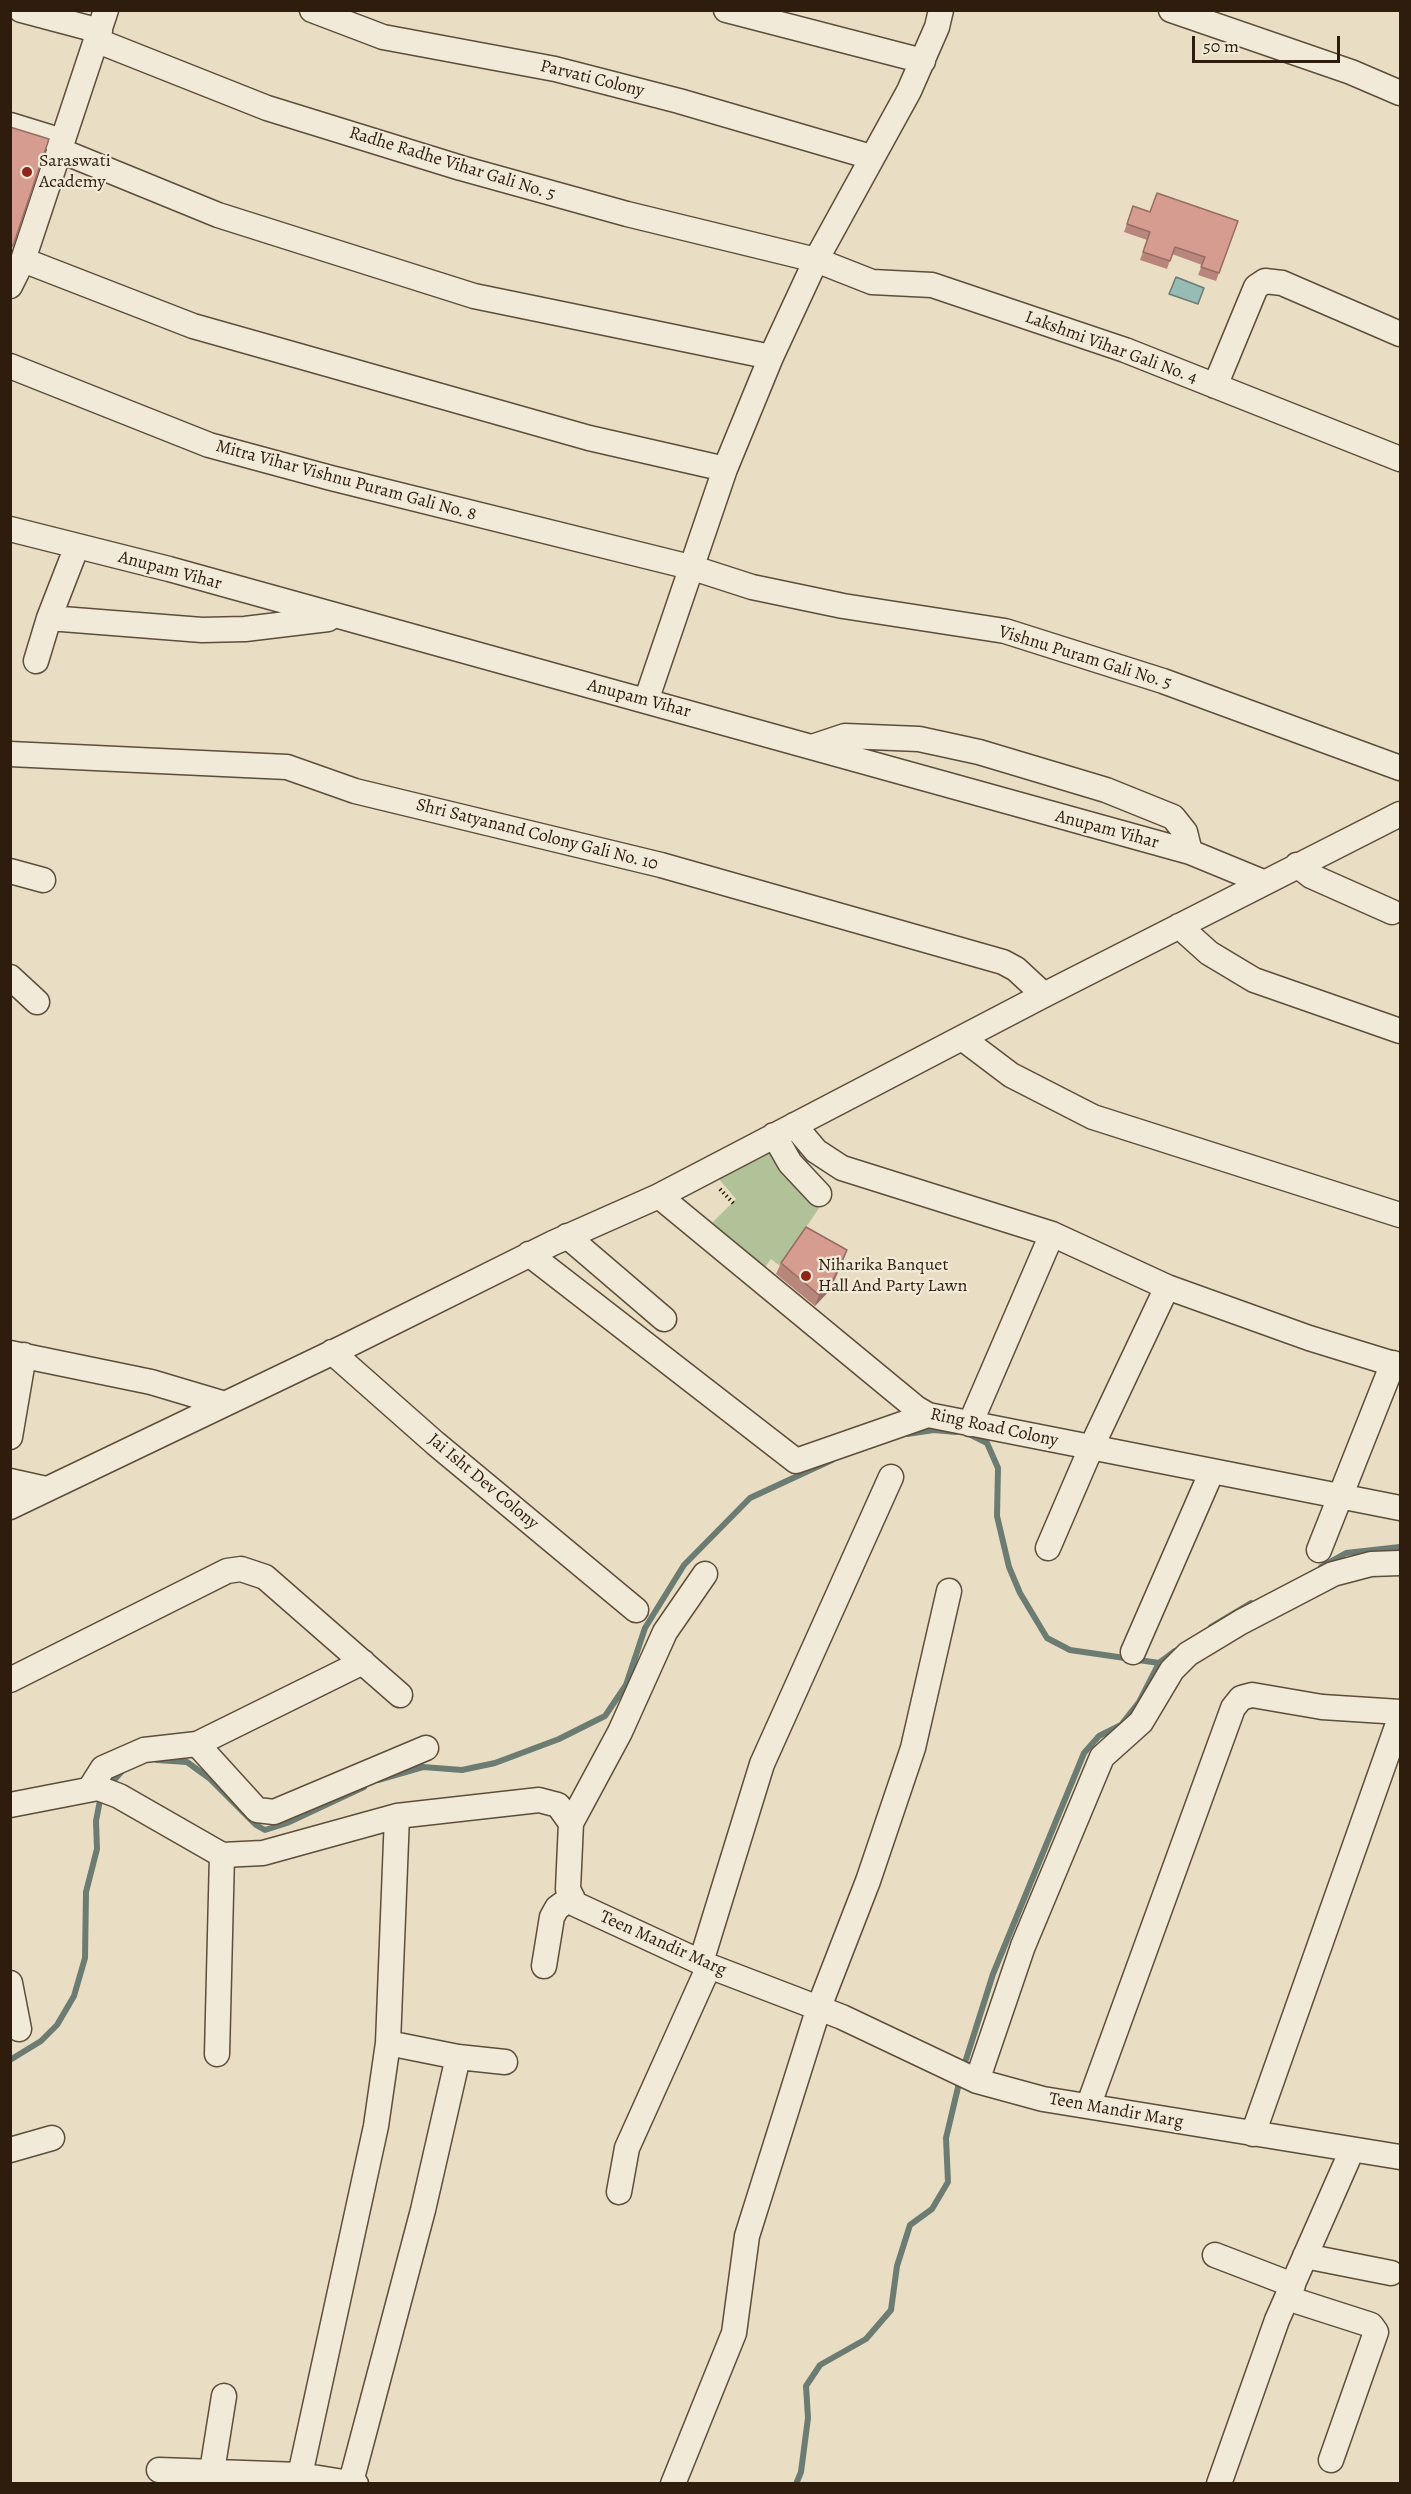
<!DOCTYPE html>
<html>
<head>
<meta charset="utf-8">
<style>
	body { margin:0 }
	#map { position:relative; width:1411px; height:2494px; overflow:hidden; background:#e9dec3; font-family:Alegreya,serif }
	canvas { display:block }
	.frame { position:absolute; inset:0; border:12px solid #2e1d0c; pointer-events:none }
	.scale { position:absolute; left:1192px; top:36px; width:148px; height:27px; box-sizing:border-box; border:3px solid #2e1d0c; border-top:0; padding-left:8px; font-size:18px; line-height:21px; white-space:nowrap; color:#2e1d0c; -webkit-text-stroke:4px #f1ead8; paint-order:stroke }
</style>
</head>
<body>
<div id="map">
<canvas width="1411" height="2494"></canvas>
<div class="frame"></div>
<div class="scale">50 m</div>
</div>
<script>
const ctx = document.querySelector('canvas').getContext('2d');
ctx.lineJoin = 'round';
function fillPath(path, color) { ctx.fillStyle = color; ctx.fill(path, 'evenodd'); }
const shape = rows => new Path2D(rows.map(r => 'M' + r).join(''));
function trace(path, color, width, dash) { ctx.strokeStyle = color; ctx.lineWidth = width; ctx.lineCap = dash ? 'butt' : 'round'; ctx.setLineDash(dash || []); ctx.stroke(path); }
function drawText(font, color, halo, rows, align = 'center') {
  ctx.font = font + ' Alegreya,serif'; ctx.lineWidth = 4.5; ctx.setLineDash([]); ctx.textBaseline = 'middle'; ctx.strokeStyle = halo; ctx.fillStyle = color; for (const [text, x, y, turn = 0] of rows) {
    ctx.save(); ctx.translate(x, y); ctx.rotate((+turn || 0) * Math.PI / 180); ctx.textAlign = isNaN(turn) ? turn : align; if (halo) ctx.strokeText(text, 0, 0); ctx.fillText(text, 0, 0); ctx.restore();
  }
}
const green = shape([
	[775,1150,790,1181,819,1208,780,1266,771,1259,763,1270,710,1225,736,1199,719,1179]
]);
const water = shape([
	[1176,277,1204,288,1198,304,1169,294,1176,277]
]);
const stream = shape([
	[907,1434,934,1430,956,1432],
	[969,1434,987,1443,998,1468,997,1516,1009,1567,1020,1593,1047,1638,1070,1650,1159,1663,1175,1651],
	[1321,1567,1346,1553,1400,1547],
	[1211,1627,1251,1603],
	[157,1760,187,1762,209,1778,256,1825,265,1830,287,1823,364,1787],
	[378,1780,423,1767,462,1770,495,1763,559,1739,605,1716,626,1685,645,1628,684,1565,750,1498,832,1460],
	[108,1787,123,1770],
	[10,2060,41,2041,57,2025,74,1996,85,1958,86,1892,97,1849,96,1821,101,1795],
	[963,2069,993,1974,1084,1753,1099,1736,1121,1725,1139,1702,1159,1663],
	[796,2484,801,2472,808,2418,806,2386,820,2365,866,2339,891,2310,897,2266,910,2225,932,2209,948,2182,946,2138,960,2079]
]);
const path = shape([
	[720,1189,735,1205]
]);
const minor = shape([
	[21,10,100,31],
	[312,10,383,37,555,69,679,101,871,157],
	[726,10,923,61],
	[1171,10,1351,72,1400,93],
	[98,41,267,108,461,168,627,214,816,260,872,282,932,285,1125,350,1400,459],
	[10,125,62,141],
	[59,150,218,215,474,296,771,357],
	[23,260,193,326,589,438,725,469],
	[10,286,23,260,106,10],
	[10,366,209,445,331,478,690,567,752,587,843,606,1005,631,1163,681,1400,768],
	[1215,386,1256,287,1265,281,1282,283,1400,334],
	[10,529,169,569,1190,852,1263,882],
	[49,618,202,630,245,629,328,619],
	[36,661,49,618,77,546],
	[646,701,725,469,771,357,816,260,909,91,937,27,941,10],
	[812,747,845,736,919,739,979,752,1106,790,1173,817,1185,832,1190,852],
	[10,754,287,767,355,791,661,865,1003,962,1016,969,1044,995],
	[1297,865,1311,876,1392,912],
	[10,871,43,880],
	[1179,926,1209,953,1254,980,1400,1031],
	[10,977,37,1002],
	[962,1038,1011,1075,1093,1117,1400,1215],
	[794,1125,816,1151,842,1168,1052,1234,1167,1287,1309,1338,1400,1366],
	[774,1135,790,1163,819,1194],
	[659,1196,916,1408,928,1415,1400,1508],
	[567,1236,664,1319],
	[529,1254,796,1461,928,1415],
	[332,1352,435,1443,636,1610],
	[10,1353,151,1382,225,1404],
	[970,1424,1052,1234],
	[10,1437,24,1355],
	[10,1481,46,1489],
	[10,1507,344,1347,553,1243,659,1196,1044,995,1400,814],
	[1048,1548,1091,1448,1167,1287],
	[1319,1550,1393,1363],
	[1133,1652,1212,1471],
	[10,1680,227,1571,241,1569,265,1577,400,1695],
	[197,1744,257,1810,274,1812,426,1748],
	[91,1787,103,1768,144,1750,197,1744,363,1662],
	[10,1805,98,1788,119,1796,222,1855,263,1853,397,1816,539,1800,558,1805,571,1823,568,1889,575,1904,709,1966,842,2017,977,2081,1043,2099,1400,2157],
	[571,1823,620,1732,665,1632,705,1574],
	[701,1962,762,1764,891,1477],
	[544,1966,552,1917,557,1908,572,1897],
	[10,1983,19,2029],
	[388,2043,458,2057,505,2062],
	[217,2054,222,1855],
	[977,2081,1023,1946,1102,1757,1141,1722,1172,1670,1188,1654,1241,1622,1333,1574,1371,1564,1400,1563],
	[1089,2104,1233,1708,1241,1698,1252,1695,1322,1707,1400,1712],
	[1253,2134,1400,1718],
	[10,2150,52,2138],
	[619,2192,627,2148,709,1966],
	[1215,2255,1293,2285],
	[1305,2256,1391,2273],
	[1287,2298,1371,2325,1376,2332,1331,2460],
	[159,2470,300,2475,356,2484],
	[212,2471,224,2396],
	[300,2475,376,2126,388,2043,397,1816],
	[351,2482,423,2210,458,2057],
	[673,2484,734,2333,747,2236,819,2007,868,1881,913,1748,949,1591],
	[1219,2484,1277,2320,1352,2150]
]);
const wall = shape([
	[1133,206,1150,212,1238,221,1216,281,1198,275,1202,265,1172,254,1167,269,1140,260,1147,240,1124,232],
	[847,1250,843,1261,830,1290,815,1306,776,1274,781,1263]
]);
const shadedWall = shape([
	[847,1250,843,1261,830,1290,815,1306,819,1295]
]);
const building = shape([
	[10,127,49,139,14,243,10,250,10,127],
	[1157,193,1238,221,1219,273,1201,267,1205,257,1175,247,1170,261,1143,252,1150,232,1127,224,1133,206,1150,212,1157,193],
	[806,1227,847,1250,834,1278,819,1295,781,1263,806,1227]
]);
const markers = [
	[27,172,6,"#8f2418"],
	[806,1276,6,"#8f2418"]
];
const streetNames = [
	["Parvati Colony",592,79,14],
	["Radhe Radhe Vihar Gali No. 5",452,164,17],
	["Lakshmi Vihar Gali No. 4",1111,348,20],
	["Mitra Vihar Vishnu Puram Gali No. 8",346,481,15],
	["Anupam Vihar",170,571,15],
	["Vishnu Puram Gali No. 5",1085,658,17],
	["Anupam Vihar",639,699,15],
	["Anupam Vihar",1107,830,15],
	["Shri Satyanand Colony Gali No. 10",537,835,14],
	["Ring Road Colony",994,1428,12],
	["Jai Isht Dev Colony",483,1482,40],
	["Teen Mandir Marg",663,1944,24],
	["Teen Mandir Marg",1116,2111,10]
];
const poiNames = [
	["Saraswati",39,162],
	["Academy",39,183],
	["Niharika Banquet",818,1266],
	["Hall And Party Lawn",818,1287]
];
fillPath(green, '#b1c298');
fillPath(water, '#97bcb6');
trace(water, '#6d7c72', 1.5);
trace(stream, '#6d7c72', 6);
trace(minor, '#5d4d3a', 27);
trace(path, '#2e1d0c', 4, [1.5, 3]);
trace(minor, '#f1ead8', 24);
fillPath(wall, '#b8867b');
fillPath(shadedWall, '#966d64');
fillPath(building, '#d69c8f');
trace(building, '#966d64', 1.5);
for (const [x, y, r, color] of markers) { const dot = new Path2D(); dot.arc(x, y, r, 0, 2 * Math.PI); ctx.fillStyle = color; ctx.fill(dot); trace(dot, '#f1ead8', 2); }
drawText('18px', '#2e1d0c', '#f1ead8', streetNames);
drawText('18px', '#2e1d0c', '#f1ead8', poiNames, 'left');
</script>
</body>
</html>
